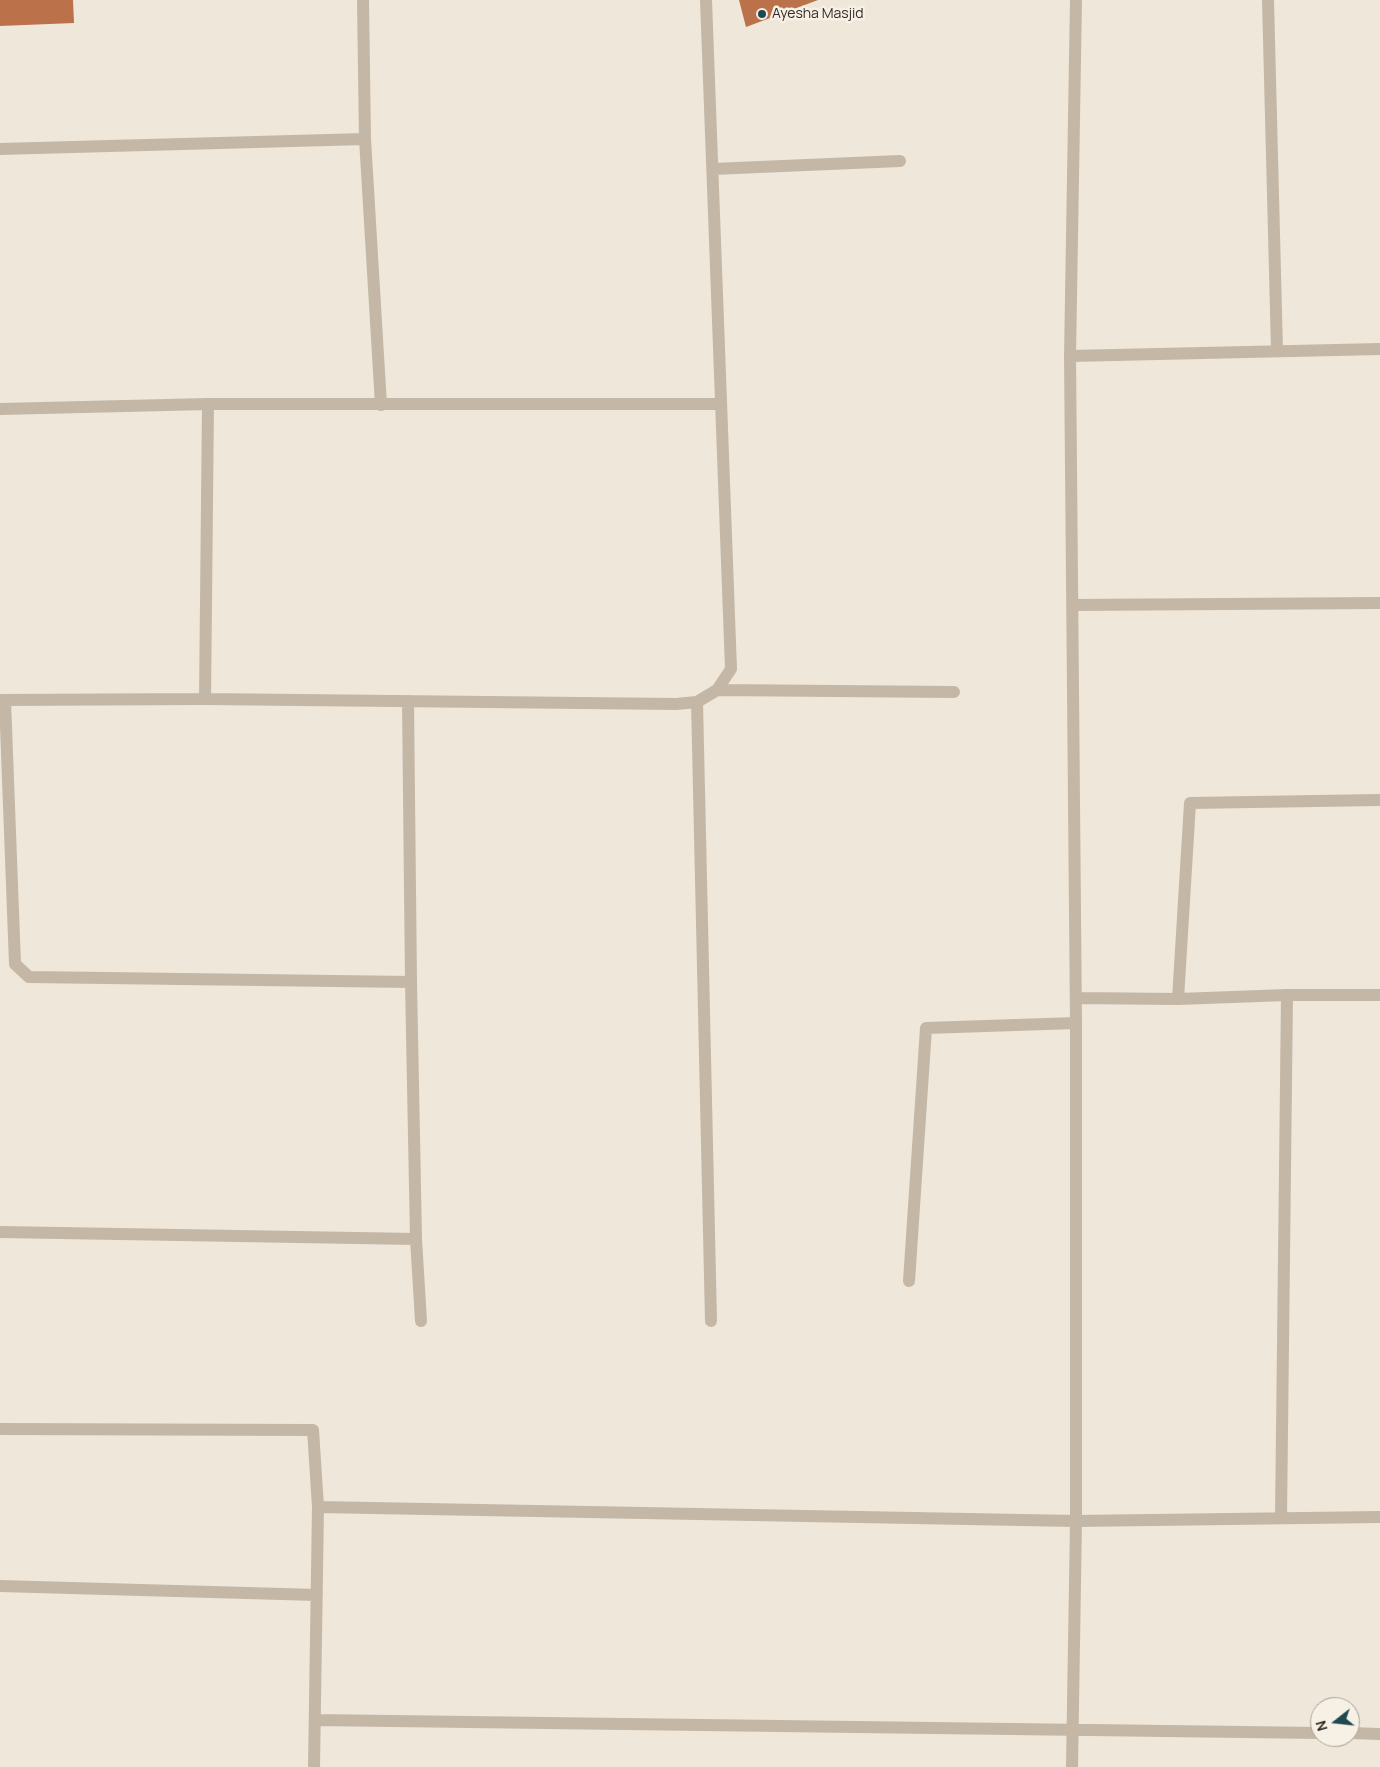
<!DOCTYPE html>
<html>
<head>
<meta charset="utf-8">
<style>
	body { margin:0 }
	#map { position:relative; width:1380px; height:1767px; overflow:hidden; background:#efe7d9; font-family:Manrope,sans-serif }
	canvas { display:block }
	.north { position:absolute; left:1310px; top:1697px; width:50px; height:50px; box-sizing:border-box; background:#f7f0e5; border:1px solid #a8a199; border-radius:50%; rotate:254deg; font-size:14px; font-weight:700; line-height:20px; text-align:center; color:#322b26 }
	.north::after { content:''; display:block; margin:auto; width:18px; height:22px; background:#204850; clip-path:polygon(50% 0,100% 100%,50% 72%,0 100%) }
</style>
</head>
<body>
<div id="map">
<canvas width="1380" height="1767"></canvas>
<div class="north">N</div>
</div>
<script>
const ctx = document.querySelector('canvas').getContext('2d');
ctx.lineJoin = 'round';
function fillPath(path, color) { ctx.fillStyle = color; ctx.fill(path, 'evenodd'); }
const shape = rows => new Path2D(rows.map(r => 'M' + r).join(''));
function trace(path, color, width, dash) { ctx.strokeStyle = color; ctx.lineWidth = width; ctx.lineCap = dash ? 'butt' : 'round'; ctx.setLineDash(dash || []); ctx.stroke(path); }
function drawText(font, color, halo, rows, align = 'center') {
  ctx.font = font + ' Manrope,sans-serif'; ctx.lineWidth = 5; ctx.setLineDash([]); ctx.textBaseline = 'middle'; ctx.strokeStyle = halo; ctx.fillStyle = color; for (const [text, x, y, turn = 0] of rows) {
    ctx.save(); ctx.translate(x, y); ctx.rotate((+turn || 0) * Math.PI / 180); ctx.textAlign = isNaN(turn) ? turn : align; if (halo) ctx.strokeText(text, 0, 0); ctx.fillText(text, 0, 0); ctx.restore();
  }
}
const building = shape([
	[0,0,73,0,74,23,0,26],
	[739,0,818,0,746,27]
]);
const street = shape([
	[363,0,365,139,381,405],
	[1268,0,1277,350],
	[0,149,365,139],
	[713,169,900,161],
	[1070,356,1380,349],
	[0,409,208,404,721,404],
	[1072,605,1380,603],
	[717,690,954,692],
	[205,699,208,404],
	[0,700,205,699,676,704,697,702,717,690,731,669,706,0],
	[5,700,15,964,29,977,411,982,408,701],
	[697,702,711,1321],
	[411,982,416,1239,421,1321],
	[1076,998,1178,999,1287,995,1380,995],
	[1178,999,1190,803,1380,800],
	[0,1232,416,1239],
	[909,1281,926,1028,1076,1023],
	[0,1429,313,1430,318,1507,314,1767],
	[318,1507,1076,1521,1380,1517],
	[1281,1518,1287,995],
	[0,1586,317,1595],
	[315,1720,1320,1733],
	[1350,1733,1380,1734],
	[1072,1767,1076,1521,1076,1023,1070,356,1076,0]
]);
const markers = [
	[762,14,5,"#204850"]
];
const poiNames = [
	["Ayesha Masjid",772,14]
];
fillPath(building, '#bb714a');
trace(street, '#c5b7a6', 12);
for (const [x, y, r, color] of markers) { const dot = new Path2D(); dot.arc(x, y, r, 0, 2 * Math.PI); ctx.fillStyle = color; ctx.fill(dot); trace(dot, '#f7f0e5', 2); }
drawText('14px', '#322b26', '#f7f0e5', poiNames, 'left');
</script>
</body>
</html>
